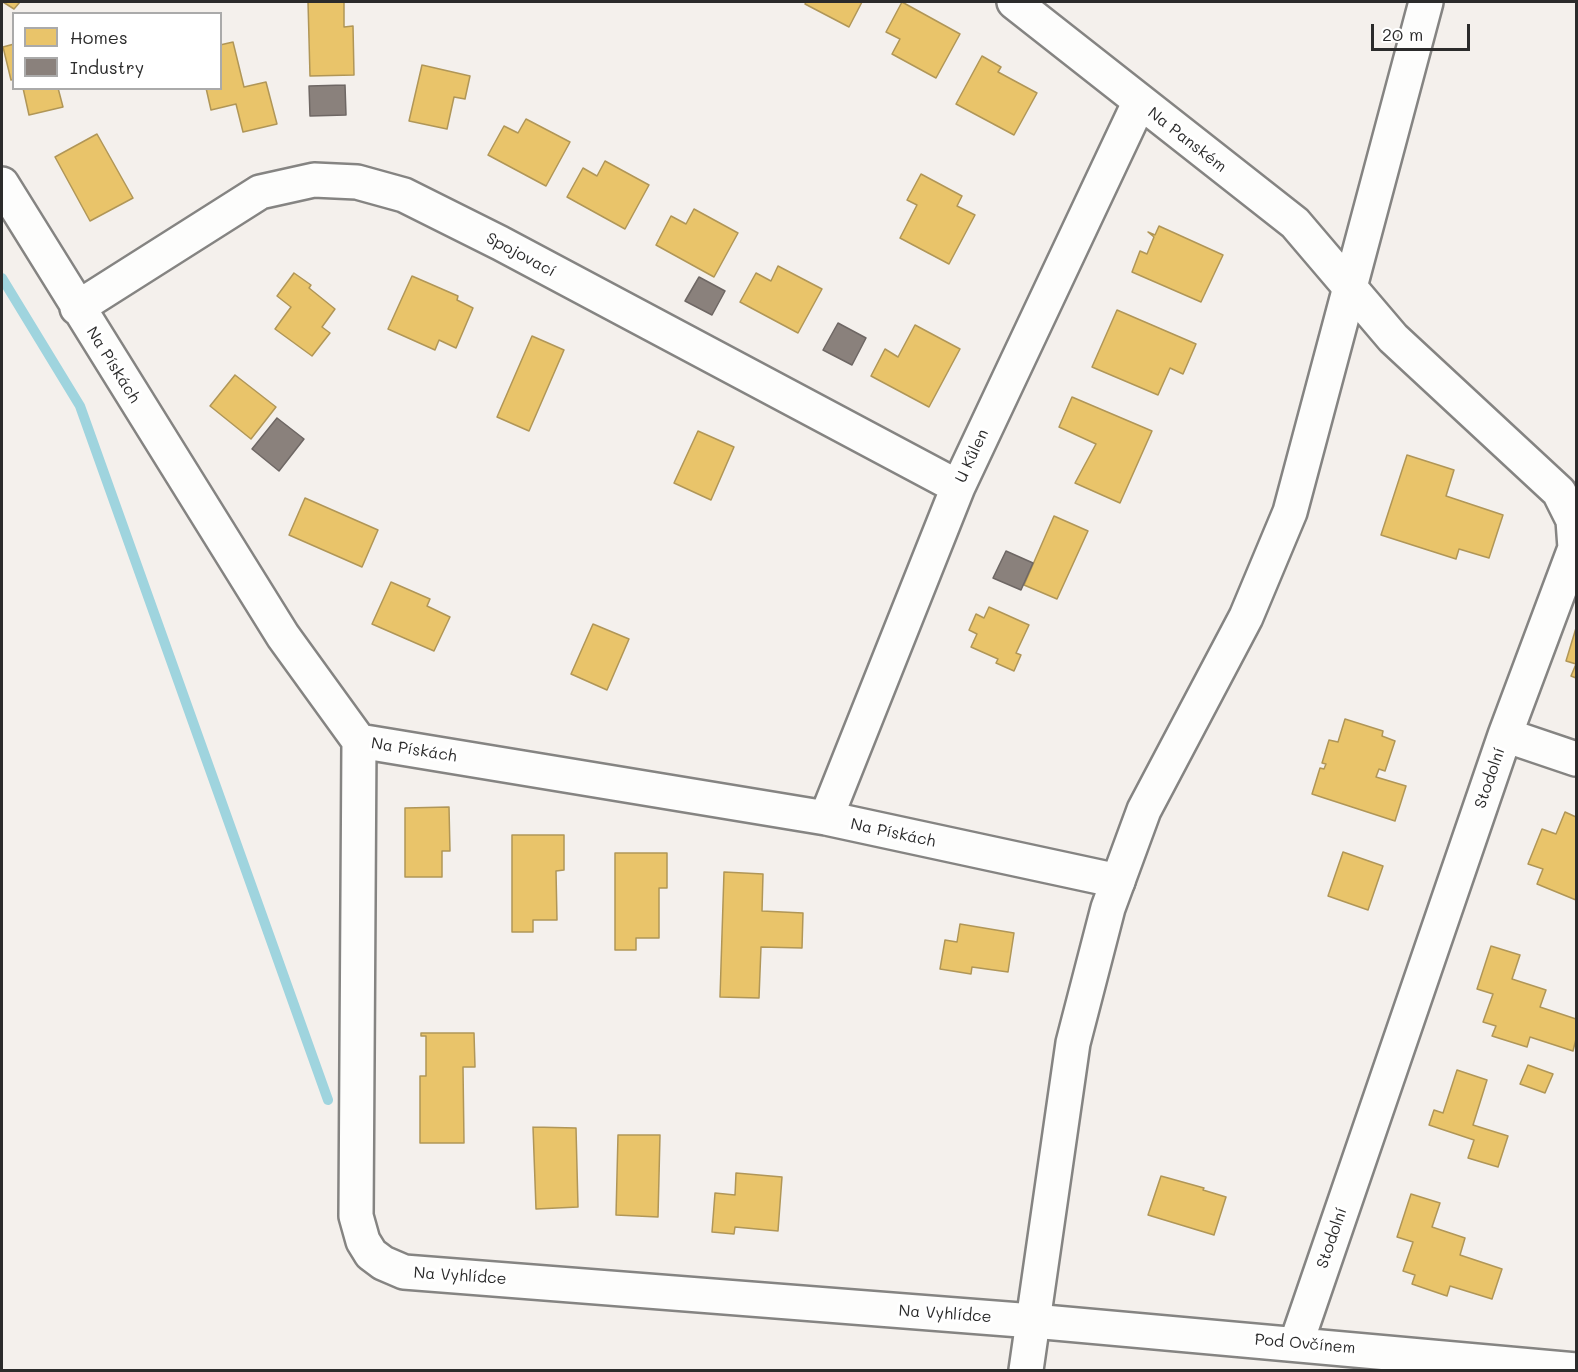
<!DOCTYPE html>
<html>
<head>
<meta charset="utf-8">
<style>
	body { margin:0 }
	#map { position:relative; width:1578px; height:1372px; overflow:hidden; background:#f4f0ec; font-family:Mali,sans-serif }
	canvas { display:block }
	.frame { position:absolute; inset:0; border:3px solid #2b2b2b; pointer-events:none }
	.legend { position:absolute; left:12px; top:12px; width:210px; height:78px; box-sizing:border-box; background:#fff; border:2px solid #aaa; margin:0; padding:8px 10px; list-style:none; font-size:18px; color:#2b2b2b }
	.legend li { display:flex; align-items:center; gap:12px; height:30px }
	.legend b { width:30px; border:2px solid #aaa }
	.scale { position:absolute; left:1371px; top:24px; width:99px; height:27px; box-sizing:border-box; border:3px solid #2b2b2b; border-top:0; padding-left:8px; font-size:18px; line-height:21px; white-space:nowrap; color:#2b2b2b; -webkit-text-stroke:4px #fff; paint-order:stroke }
</style>
</head>
<body>
<div id="map">
<canvas width="1578" height="1372"></canvas>
<div class="frame"></div>
<ul class="legend">
<li><b style="height:16px;background:#e9c46a"></b>Homes</li>
<li><b style="height:16px;background:#8a817c"></b>Industry</li>
</ul>
<div class="scale">20 m</div>
</div>
<script>
const ctx = document.querySelector('canvas').getContext('2d');
ctx.lineJoin = 'round';
function fillPath(path, color) { ctx.fillStyle = color; ctx.fill(path, 'evenodd'); }
const shape = rows => new Path2D(rows.map(r => 'M' + r).join(''));
function trace(path, color, width, dash) { ctx.strokeStyle = color; ctx.lineWidth = width; ctx.lineCap = dash ? 'butt' : 'round'; ctx.setLineDash(dash || []); ctx.stroke(path); }
function drawText(font, color, halo, rows, align = 'center') {
  ctx.font = font + ' Mali,sans-serif'; ctx.lineWidth = 6; ctx.setLineDash([]); ctx.textBaseline = 'middle'; ctx.strokeStyle = halo; ctx.fillStyle = color; for (const [text, x, y, turn = 0] of rows) {
    ctx.save(); ctx.translate(x, y); ctx.rotate((+turn || 0) * Math.PI / 180); ctx.textAlign = isNaN(turn) ? turn : align; if (halo) ctx.strokeText(text, 0, 0); ctx.fillText(text, 0, 0); ctx.restore();
  }
}
const homes = shape([
	[3,2,20,2,14,9,3,2],
	[308,2,344,2,344,27,353,26,354,75,310,76,308,2],
	[806,2,862,2,849,27,805,4,806,2],
	[902,2,960,34,936,78,892,54,900,39,886,32,902,2],
	[233,42,244,87,266,82,277,124,243,132,236,104,211,110,206,88,220,88,220,45,233,42],
	[14,44,14,79,11,80,3,47,14,44],
	[982,56,1001,67,998,72,1037,93,1014,135,956,104,982,56],
	[422,65,470,76,465,99,454,97,447,129,409,121,422,65],
	[23,88,58,88,63,107,29,115,23,88],
	[526,119,570,142,546,186,488,155,504,126,518,133,526,119],
	[97,134,133,198,90,221,55,157,97,134],
	[605,161,649,185,625,229,567,197,583,168,597,176,605,161],
	[921,174,962,196,957,206,975,215,949,264,900,238,917,205,907,200,921,174],
	[694,209,738,233,714,277,656,245,671,216,686,224,694,209],
	[1159,226,1223,255,1201,302,1132,272,1140,251,1147,254,1154,237,1148,232,1155,235,1159,226],
	[778,266,822,289,798,333,740,302,756,273,771,281,778,266],
	[294,273,311,285,309,288,335,309,322,327,330,333,312,356,275,329,291,307,277,296,294,273],
	[412,276,458,296,457,300,473,308,456,348,439,340,435,350,388,329,412,276],
	[1117,310,1196,344,1183,374,1170,368,1158,395,1092,367,1117,310],
	[915,325,960,349,929,407,871,376,885,349,898,357,915,325],
	[532,336,564,350,529,431,497,417,532,336],
	[235,375,276,407,251,439,210,406,235,375],
	[1072,397,1152,431,1120,503,1075,483,1096,444,1059,427,1072,397],
	[698,431,734,447,711,500,674,483,698,431],
	[1407,455,1454,470,1446,496,1503,515,1489,558,1459,549,1456,559,1381,535,1407,455],
	[305,498,378,530,362,567,289,535,305,498],
	[1054,516,1088,531,1057,599,1024,585,1054,516],
	[391,582,430,599,427,606,450,617,434,651,372,624,391,582],
	[989,607,1029,625,1016,653,1021,655,1014,671,996,663,998,659,971,647,977,634,969,630,976,614,984,618,989,607],
	[593,624,629,639,607,690,571,674,593,624],
	[1576,628,1576,678,1571,676,1576,664,1566,661,1576,628],
	[1345,719,1383,731,1382,736,1395,741,1385,771,1379,769,1376,777,1406,786,1395,821,1312,794,1320,768,1324,769,1326,764,1322,763,1329,740,1338,742,1345,719],
	[449,807,450,851,442,851,442,877,405,877,405,808,449,807],
	[1565,812,1576,817,1576,900,1537,884,1543,869,1528,864,1542,829,1556,834,1565,812],
	[512,835,564,835,564,870,556,871,557,920,533,920,533,932,512,932,512,835],
	[1343,852,1383,866,1368,910,1328,896,1343,852],
	[615,853,667,853,667,888,659,888,659,938,636,938,636,950,615,950,615,853],
	[724,872,763,874,762,911,803,913,802,948,761,947,759,998,720,997,724,872],
	[960,924,1014,933,1008,972,972,967,971,974,940,969,945,940,957,942,960,924],
	[1491,946,1520,955,1512,979,1546,990,1540,1007,1576,1019,1576,1039,1573,1051,1530,1037,1527,1047,1492,1036,1496,1026,1483,1022,1493,994,1477,989,1491,946],
	[421,1033,474,1033,475,1067,463,1067,464,1143,420,1143,420,1076,426,1076,426,1036,421,1036,421,1033],
	[1528,1065,1553,1074,1545,1093,1520,1084,1528,1065],
	[1457,1070,1487,1080,1473,1125,1508,1136,1498,1167,1468,1158,1474,1140,1429,1125,1434,1110,1443,1113,1457,1070],
	[533,1127,576,1128,578,1207,536,1209,533,1127],
	[618,1135,660,1135,658,1217,616,1215,618,1135],
	[736,1173,782,1177,778,1231,735,1227,734,1234,712,1232,715,1193,735,1195,736,1173],
	[1161,1176,1204,1188,1203,1190,1226,1197,1214,1235,1148,1215,1161,1176],
	[1411,1194,1440,1203,1432,1227,1465,1238,1460,1255,1502,1269,1492,1299,1450,1286,1447,1296,1412,1284,1415,1275,1403,1271,1413,1242,1397,1237,1411,1194]
]);
const industry = shape([
	[345,85,346,115,310,116,309,86,345,85],
	[699,277,725,291,712,315,685,301,699,277],
	[838,323,866,338,852,365,823,350,838,323],
	[277,418,304,439,279,471,252,449,277,418],
	[1006,551,1033,563,1021,590,993,578,1006,551]
]);
const stream = shape([
	[2,278,80,406,328,1100]
]);
const street = shape([
	[1014,2,1295,223,1393,338,1559,492,1573,520,1575,548,1505,735,1296,1344],
	[2,184,283,636,359,741,826,818,1118,881],
	[77,308,260,192,314,180,357,182,404,195,500,243,958,487],
	[1505,735,1576,759],
	[359,741,356,1216,363,1241,371,1254,383,1263,404,1272,1033,1321,1576,1370],
	[826,818,958,487,1139,103]
]);
const secondary = shape([
	[1026,1370,1073,1043,1108,908,1144,810,1246,617,1290,512,1426,2]
]);
const streetNames = [
	["Na Panském",1187,140,38],
	["Spojovací",521,255,28],
	["Na Pískách",113,365,58],
	["U Kůlen",972,456,-65],
	["Na Pískách",414,750,9],
	["Stodolní",1490,778,-71],
	["Na Pískách",893,833,12],
	["Stodolní",1332,1238,-71],
	["Na Vyhlídce",460,1276,4],
	["Na Vyhlídce",945,1314,4],
	["Pod Ovčínem",1305,1344,5]
];
fillPath(homes, '#e9c46a');
trace(homes, '#b09657', 1.5);
fillPath(industry, '#8a817c');
trace(industry, '#6e6764', 1.5);
trace(stream, '#9fd4de', 10);
trace(street, '#858482', 38);
trace(secondary, '#858482', 38);
trace(street, '#fdfdfc', 33);
trace(secondary, '#fdfdfc', 33);
drawText('16px', '#2b2b2b', '#fff', streetNames);
</script>
</body>
</html>
